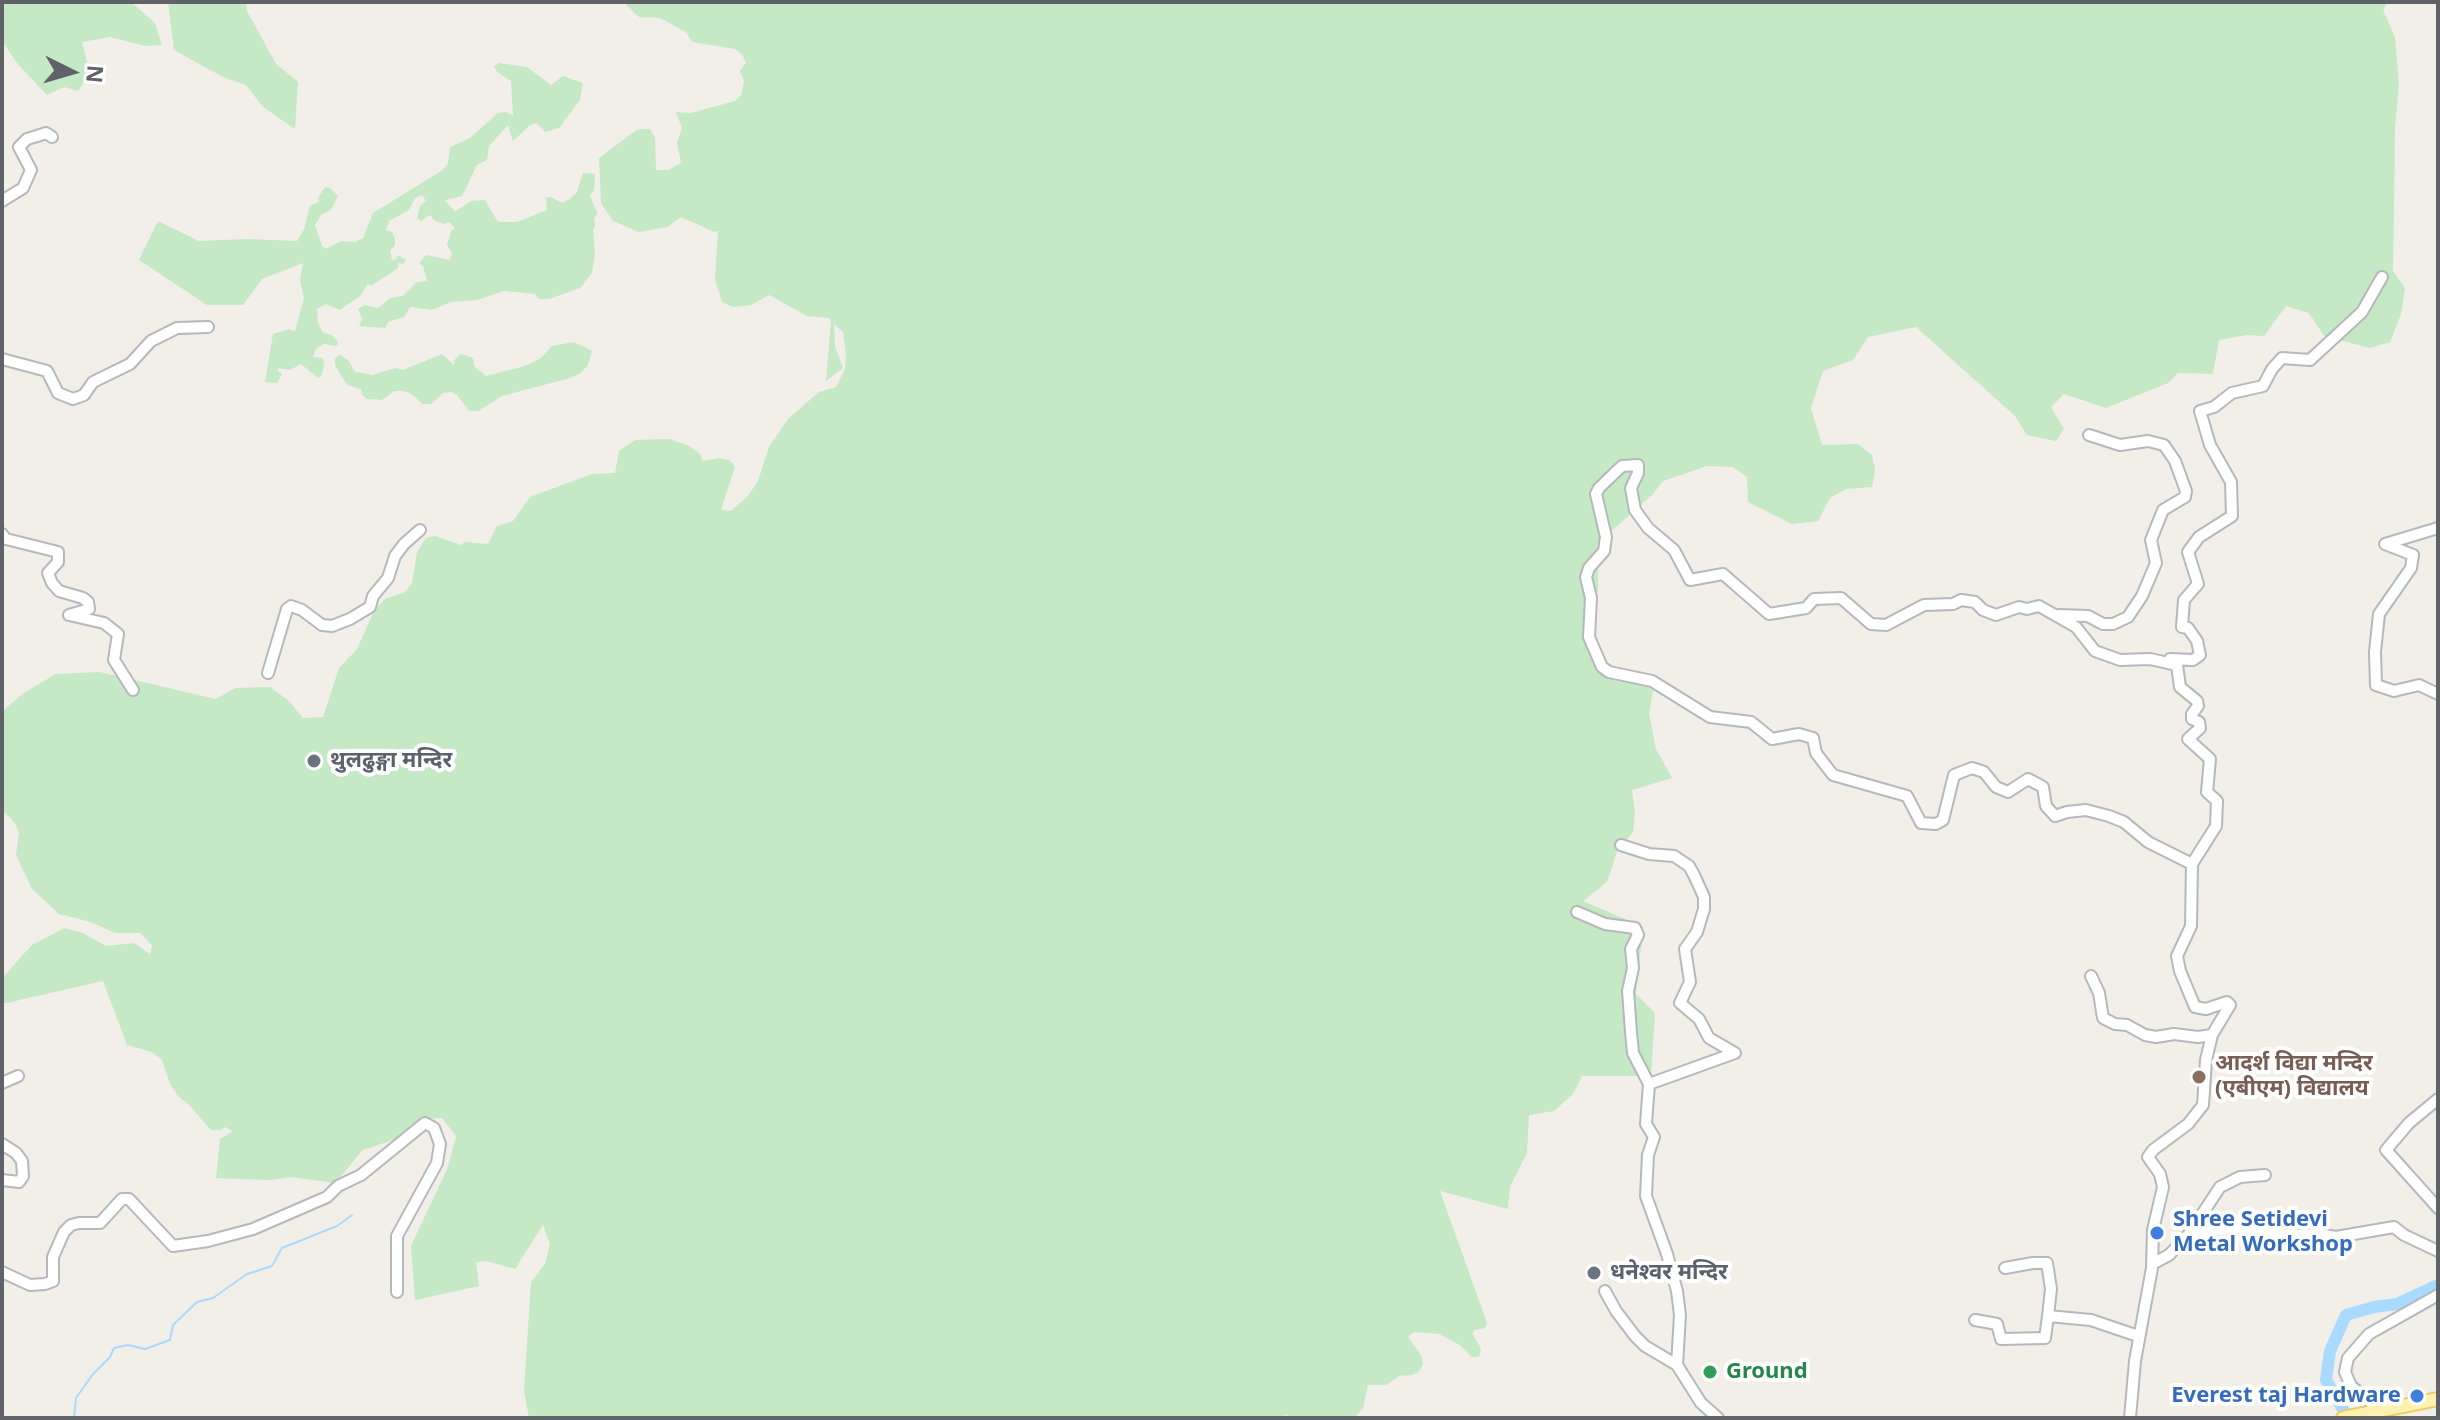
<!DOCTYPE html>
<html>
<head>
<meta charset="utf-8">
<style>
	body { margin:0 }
	#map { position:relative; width:2440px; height:1420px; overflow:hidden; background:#f1efe8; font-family:"Noto Sans",sans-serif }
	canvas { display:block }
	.frame { position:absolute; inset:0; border:4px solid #5f6368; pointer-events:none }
	.north { position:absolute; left:32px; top:32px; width:80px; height:80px; -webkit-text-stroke:6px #fff; paint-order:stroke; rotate:95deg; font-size:22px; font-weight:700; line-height:32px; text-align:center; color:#5f6368 }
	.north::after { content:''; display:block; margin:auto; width:28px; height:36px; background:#5f6368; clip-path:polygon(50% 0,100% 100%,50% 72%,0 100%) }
</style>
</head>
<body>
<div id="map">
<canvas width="2440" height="1420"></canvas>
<div class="frame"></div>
<div class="north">N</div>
</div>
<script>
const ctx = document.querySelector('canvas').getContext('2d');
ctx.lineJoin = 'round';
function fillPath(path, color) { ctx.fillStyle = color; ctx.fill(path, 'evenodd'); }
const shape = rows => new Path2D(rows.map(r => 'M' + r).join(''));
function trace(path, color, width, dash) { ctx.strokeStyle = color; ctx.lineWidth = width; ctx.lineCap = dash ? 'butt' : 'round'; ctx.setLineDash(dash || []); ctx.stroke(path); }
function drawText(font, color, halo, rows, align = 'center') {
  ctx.font = font + ' "Noto Sans","Noto Sans Devanagari",sans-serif'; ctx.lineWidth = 8; ctx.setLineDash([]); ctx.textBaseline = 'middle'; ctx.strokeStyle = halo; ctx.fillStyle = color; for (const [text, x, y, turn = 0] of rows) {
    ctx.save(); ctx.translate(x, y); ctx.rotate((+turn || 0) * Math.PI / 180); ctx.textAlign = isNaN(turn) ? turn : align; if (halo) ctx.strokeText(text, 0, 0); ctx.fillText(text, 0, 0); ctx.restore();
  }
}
const green = shape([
	[2,2,131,2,155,23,162,45,146,46,110,37,82,42,90,73,78,91,64,87,47,95,17,63,2,41],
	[168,2,246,2,247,11,276,64,298,82,295,129,263,107,246,85,223,77,174,50],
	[623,2,2388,2,2383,10,2395,37,2399,83,2395,128,2393,271,2405,288,2401,314,2390,342,2370,348,2324,336,2309,313,2286,306,2264,336,2247,335,2219,340,2213,374,2178,373,2168,383,2106,408,2064,394,2051,407,2064,429,2056,441,2027,435,2015,416,1916,327,1868,337,1853,360,1823,371,1811,408,1822,445,1858,444,1872,455,1875,469,1872,487,1846,489,1830,498,1818,521,1792,524,1748,502,1747,477,1733,467,1707,466,1663,481,1652,495,1599,542,1598,589,1587,637,1593,659,1606,677,1620,682,1642,681,1653,691,1649,714,1656,749,1672,778,1632,790,1635,814,1633,832,1617,852,1607,882,1583,901,1643,927,1636,994,1655,1013,1651,1076,1582,1076,1573,1094,1554,1111,1529,1115,1527,1153,1510,1187,1508,1209,1440,1191,1487,1323,1485,1328,1474,1330,1473,1334,1481,1349,1479,1357,1472,1357,1460,1345,1439,1334,1414,1332,1408,1337,1422,1357,1423,1365,1418,1372,1412,1375,1399,1376,1386,1385,1368,1385,1363,1408,1354,1418,1291,1418,1285,1414,1285,1418,529,1418,524,1390,531,1282,545,1264,550,1244,543,1225,515,1269,486,1261,476,1262,479,1286,415,1300,411,1246,448,1167,456,1136,442,1118,427,1119,402,1137,363,1150,335,1183,291,1177,269,1180,216,1178,220,1139,233,1131,225,1127,221,1130,211,1130,190,1106,178,1096,170,1084,162,1060,152,1052,127,1045,103,981,2,1004,2,978,32,945,64,928,83,933,106,946,134,943,150,954,152,945,140,933,115,933,91,922,59,914,32,889,16,855,19,832,14,822,2,810,2,712,22,694,56,674,100,672,216,699,235,688,270,687,289,701,303,718,323,717,339,668,357,649,374,611,385,599,405,592,412,583,417,552,426,538,435,536,461,545,465,542,488,544,497,526,513,521,530,497,592,474,615,473,619,451,635,440,669,439,690,446,700,454,703,461,719,458,729,460,735,466,721,510,731,511,748,496,758,481,769,447,788,419,819,392,836,387,845,369,846,354,843,332,834,324,835,347,843,368,826,381,831,321,829,318,807,316,769,295,751,305,733,307,722,302,715,279,718,231,714,232,681,217,667,227,639,232,613,221,601,203,599,158,638,129,650,129,655,138,656,170,669,170,681,163,677,143,682,128,676,112,691,113,735,101,742,94,744,80,740,71,746,63,742,54,735,49,692,42,686,32,660,18,639,17],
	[499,63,527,67,551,85,563,76,583,83,580,100,559,128,545,132,537,123,530,125,513,141,508,125,489,146,487,160,477,165,462,196,445,200,455,212,471,201,485,200,498,222,517,222,547,210,546,198,551,197,562,203,570,199,577,192,583,173,595,174,594,190,590,196,598,214,594,218,595,228,593,229,595,253,592,273,580,288,549,299,539,299,535,294,504,291,477,300,451,302,432,310,410,307,404,317,388,322,385,328,359,326,362,319,358,309,365,305,378,308,390,298,403,296,417,282,427,281,423,266,419,264,426,255,450,260,452,253,447,245,451,231,455,228,449,222,444,224,435,221,430,215,421,221,417,218,420,206,426,201,422,195,415,198,409,210,389,221,386,230,392,232,395,239,395,245,390,251,392,260,397,259,397,255,406,260,403,264,398,263,398,268,371,286,368,284,360,296,340,310,326,304,317,309,318,323,323,333,332,335,338,342,337,346,324,344,316,349,313,357,323,358,324,367,321,376,318,378,301,364,290,370,278,368,278,371,282,374,277,383,265,382,273,334,289,329,295,331,304,298,300,280,303,263,262,279,243,305,207,305,139,260,158,221,199,241,247,239,297,241,304,229,310,206,319,202,318,198,325,187,330,188,338,196,331,210,321,215,315,225,322,246,326,249,341,241,355,242,363,238,373,213,443,170,448,163,450,147,470,138,498,113,506,112,513,116,511,81,497,72,494,66],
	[574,342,592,351,588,365,581,373,570,378,502,396,478,411,469,411,457,395,451,392,443,393,431,404,423,404,410,393,402,391,394,391,382,400,367,399,362,395,361,389,347,385,335,365,335,358,340,355,349,361,355,372,372,375,395,368,403,370,442,354,454,365,455,359,461,354,473,358,474,366,486,376,525,366,540,359,552,346]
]);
const stream = shape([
	[74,1418,76,1398,93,1374,110,1357,114,1348,128,1345,145,1349,170,1340,173,1325,197,1302,213,1298,247,1274,272,1266,282,1248,337,1226,352,1215]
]);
const river = shape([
	[2348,1418,2326,1380,2330,1351,2346,1315,2374,1307,2397,1304,2438,1285]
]);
const minor = shape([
	[2,201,23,188,31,170,19,147,27,139,37,136,46,133,52,137],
	[2,359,47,371,58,393,73,399,84,395,93,382,130,364,151,341,177,328,208,327],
	[2438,528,2385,544,2413,555,2411,568,2379,614,2375,652,2376,685,2394,691,2419,685,2438,694],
	[2,534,6,539,58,552,58,562,48,573,52,583,59,591,83,598,88,602,89,609,69,615,104,623,118,634,114,660,133,690],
	[2059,615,2088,616,2103,624,2113,624,2128,617,2142,596,2156,563,2151,540,2163,510,2185,497,2186,491,2175,461,2164,445,2148,441,2120,445,2089,435],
	[2170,659,2193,660,2200,655,2197,641,2188,628,2182,627,2184,600,2198,584,2188,552,2199,537,2232,516,2231,482,2210,445,2200,411,2214,407,2232,393,2263,386,2272,369,2282,358,2310,360,2362,312,2382,277],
	[268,673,287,609,291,606,302,610,322,625,332,626,350,619,370,607,373,596,388,578,395,556,404,544,420,530],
	[1621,845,1649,854,1674,856,1689,866,1694,875,1704,897,1704,909,1697,932,1685,949,1690,982,1680,1003,1699,1019,1709,1038,1735,1053,1649,1084],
	[1577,912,1605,924,1635,928,1638,935,1631,949,1633,968,1628,991,1631,1032,1633,1053,1649,1084,1646,1124,1654,1137,1648,1155,1646,1196,1667,1254,1677,1291,1680,1315,1677,1365],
	[2091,976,2099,993,2103,1018,2115,1024,2127,1025,2145,1035,2156,1037,2174,1034,2198,1037,2212,1035],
	[2,1083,18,1076],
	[2438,1099,2409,1123,2386,1150,2438,1208],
	[2,1144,16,1153,22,1161,23,1176,19,1182,2,1180],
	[2189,1234,2220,1187,2240,1177,2265,1175],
	[2152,1264,2169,1255,2189,1234,2241,1228,2289,1235,2318,1234,2336,1237,2394,1227,2404,1235,2438,1251],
	[2005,1268,2033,1263,2047,1263,2051,1289,2048,1316,2091,1320,2138,1336],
	[2,1272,30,1285,45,1284,53,1281,53,1257,64,1232,71,1225,79,1223,100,1223,122,1199,129,1199,173,1246,208,1241,253,1229,327,1197,338,1186,361,1175,425,1123,434,1128,440,1144,437,1163,397,1236,397,1292],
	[1605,1291,1616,1311,1635,1336,1645,1346,1677,1365,1701,1403,1718,1418],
	[1975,1320,1997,1324,2001,1339,2045,1338,2048,1316],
	[2130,1418,2135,1361,2152,1268,2153,1230,2163,1187,2160,1174,2148,1157,2153,1150,2188,1124,2203,1105,2206,1060,2212,1035,2230,1005,2227,1002,2206,1009,2195,1007,2180,971,2177,956,2191,926,2192,864,2216,826,2217,801,2207,792,2210,759,2188,739,2200,728,2199,722,2192,719,2192,714,2198,706,2197,701,2180,687,2177,665,2150,659,2120,660,2095,651,2076,627,2039,606,2027,609,2019,607,1996,615,1983,610,1975,602,1961,600,1953,604,1924,605,1886,625,1871,624,1841,598,1814,599,1806,608,1769,614,1723,574,1690,580,1674,550,1648,528,1635,510,1631,488,1638,473,1638,465,1622,466,1599,488,1596,494,1606,537,1604,551,1589,568,1586,577,1591,598,1589,637,1602,667,1609,672,1652,681,1710,717,1751,722,1772,739,1799,734,1813,738,1816,753,1833,775,1907,796,1921,823,1936,824,1943,820,1954,775,1972,768,1984,772,1996,787,2008,792,2028,779,2043,787,2046,806,2055,816,2067,812,2086,810,2109,816,2124,822,2148,842,2192,864],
	[2379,1418,2375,1406,2351,1386,2345,1372,2348,1358,2369,1334,2438,1295]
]);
const major = shape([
	[2343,1418,2438,1399]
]);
const markers = [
	[314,761,8,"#6b7280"],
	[2199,1077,8,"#8d6e63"],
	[2157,1233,8,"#3f7fe0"],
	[1594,1273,8,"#6b7280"],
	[1710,1372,8,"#2e9e5b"],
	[2417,1396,8,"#3f7fe0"]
];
const worshipNames = [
	["थुलढुङ्गा मन्दिर",330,761],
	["धनेश्वर मन्दिर",1610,1273]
];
const educationNames = [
	["आदर्श विद्या मन्दिर",2215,1064],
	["(एबीएम) विद्यालय",2215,1089]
];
const shopNames = [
	["Shree Setidevi",2173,1220],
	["Metal Workshop",2173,1245],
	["Everest taj Hardware",2401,1396,"right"]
];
const leisureNames = [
	["Ground",1726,1372]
];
fillPath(green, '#c5e8c5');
trace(stream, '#aadaff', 2);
trace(river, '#aadaff', 12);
trace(minor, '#b5b8bc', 14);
trace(major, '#f2c960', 16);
trace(minor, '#fff', 10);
trace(major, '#fff2af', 12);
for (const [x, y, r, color] of markers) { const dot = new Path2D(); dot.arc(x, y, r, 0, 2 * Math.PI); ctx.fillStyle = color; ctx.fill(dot); trace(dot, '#fff', 3); }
drawText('bold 22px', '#5b616d', '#fff', worshipNames, 'left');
drawText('bold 22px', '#785e54', '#fff', educationNames, 'left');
drawText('bold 22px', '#366cbe', '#fff', shopNames, 'left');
drawText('bold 22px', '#27864d', '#fff', leisureNames, 'left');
</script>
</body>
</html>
